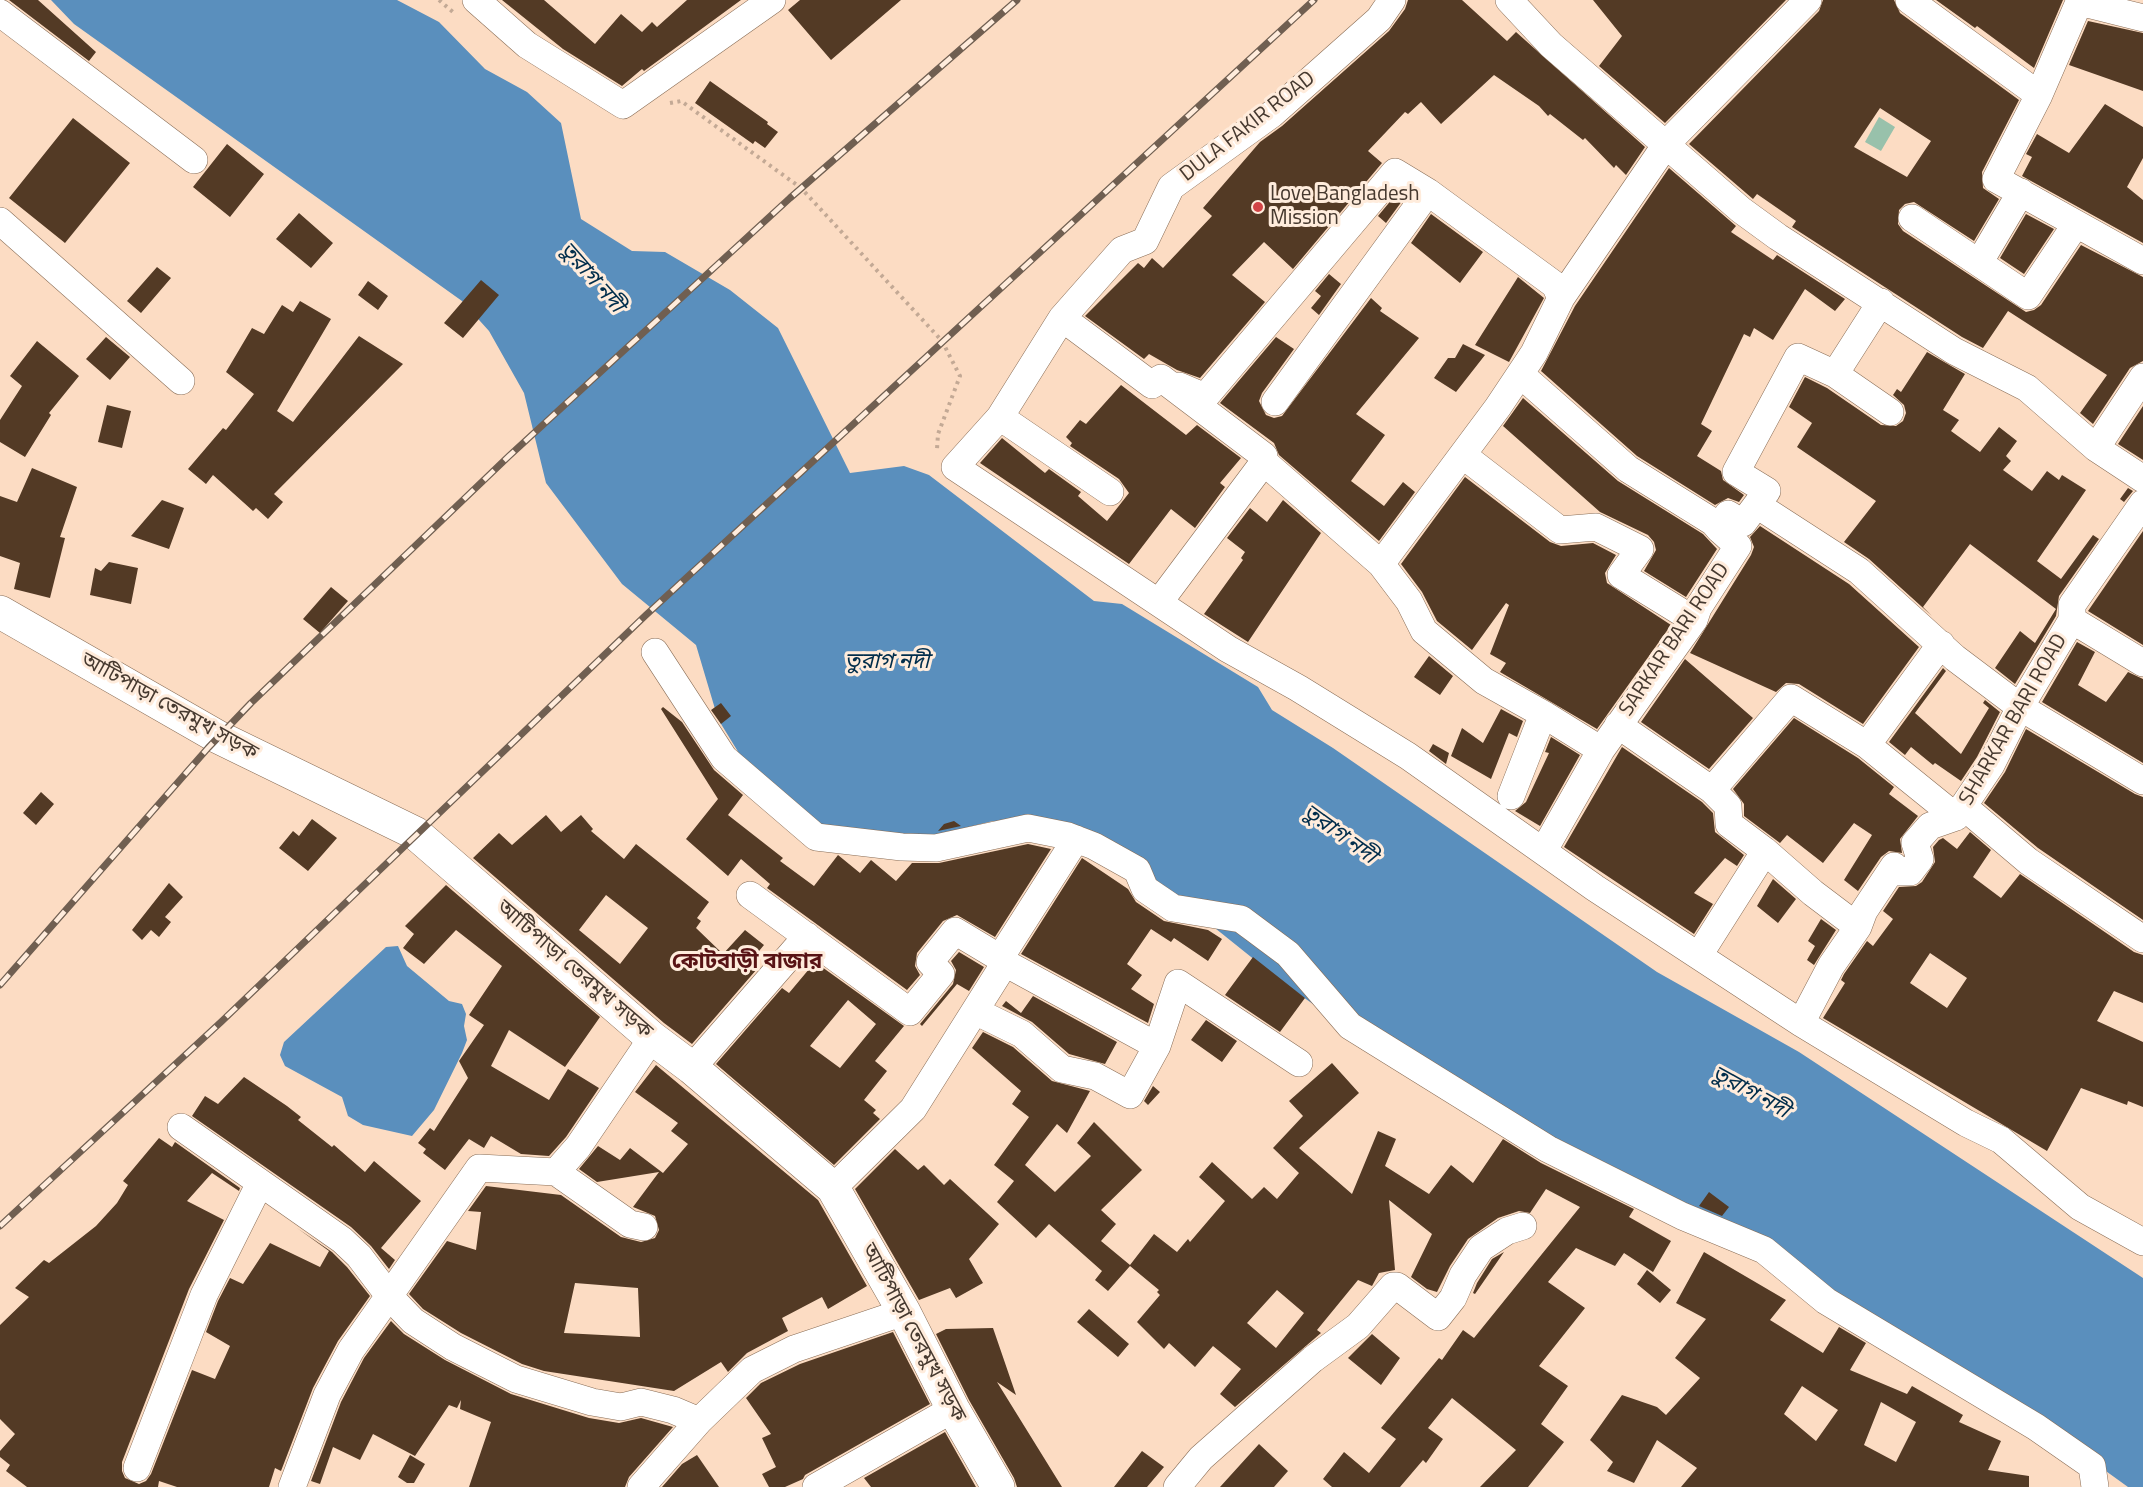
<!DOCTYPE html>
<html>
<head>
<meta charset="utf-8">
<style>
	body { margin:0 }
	canvas { display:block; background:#fcdcc3 }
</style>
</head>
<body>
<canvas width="2143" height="1487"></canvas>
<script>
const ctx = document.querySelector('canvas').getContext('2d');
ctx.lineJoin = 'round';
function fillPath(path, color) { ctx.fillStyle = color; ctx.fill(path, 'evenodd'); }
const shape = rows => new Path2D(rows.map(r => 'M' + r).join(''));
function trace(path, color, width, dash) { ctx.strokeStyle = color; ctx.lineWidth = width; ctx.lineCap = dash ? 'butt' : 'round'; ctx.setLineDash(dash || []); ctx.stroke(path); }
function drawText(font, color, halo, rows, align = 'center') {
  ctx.font = font + ' "Titillium Web","Noto Sans Bengali",sans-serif'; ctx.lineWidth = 6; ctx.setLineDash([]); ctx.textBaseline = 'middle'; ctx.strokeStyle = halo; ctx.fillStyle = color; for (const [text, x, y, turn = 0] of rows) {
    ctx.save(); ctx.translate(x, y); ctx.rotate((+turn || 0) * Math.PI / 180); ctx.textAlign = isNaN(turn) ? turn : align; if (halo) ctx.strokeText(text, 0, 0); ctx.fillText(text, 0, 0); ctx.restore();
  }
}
const green = shape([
	[1879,117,1895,127,1881,151,1865,142]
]);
const water = shape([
	[51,0,397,0,439,22,485,69,527,92,561,123,581,219,632,251,665,252,730,290,778,328,850,473,904,466,929,475,1094,601,1122,604,1258,687,1272,710,1333,748,1657,972,1799,1052,2143,1278,2143,1487,2128,1487,2085,1456,1739,1246,1407,1072,1281,981,1170,892,1046,825,993,821,941,834,835,843,778,817,718,719,696,645,622,584,546,483,524,393,489,331,462,301,74,24],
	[398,946,407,966,449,1001,462,1004,466,1014,464,1026,467,1040,462,1053,434,1110,412,1136,363,1125,348,1116,342,1097,285,1066,280,1055,284,1042,386,947]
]);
const building = shape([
	[9,0,38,0,96,52,89,61],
	[502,0,544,0,595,44,621,14,642,32,652,22,657,27,687,0,741,0,644,71,642,69,622,86,563,49],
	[800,0,901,0,831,60,788,10],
	[1408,0,1462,0,1507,41,1516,32,1645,147,1626,175,1616,165,1614,168,1585,138,1583,140,1550,114,1548,116,1539,106,1494,75,1441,124,1421,102,1408,114,1405,112,1368,151,1382,163,1293,269,1264,242,1232,275,1265,302,1200,378,1177,370,1149,354,1144,359,1085,316,1138,263,1144,268,1152,258,1163,268,1212,216,1203,208,1260,142,1282,126,1389,31,1405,9],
	[1593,0,1786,0,1665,123,1599,66,1622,36],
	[1823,0,1894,0,1900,13,2019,100,1982,172,1983,188,1999,199,1974,241,1914,202,1905,204,1899,210,1898,224,1903,231,2026,312,2034,310,2041,305,2081,245,2143,277,2143,361,2130,368,2093,424,2080,413,2107,375,2008,311,1983,348,1962,337,1792,227,1796,221,1757,194,1753,199,1689,144,1819,11],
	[1880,108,1931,141,1907,177,1854,147],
	[1936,0,2063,0,2034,68,1977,26,1975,28],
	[2088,21,2143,33,2143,91,2069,65],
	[710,81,768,122,767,124,778,132,765,148,755,141,753,144,695,103],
	[2105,104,2143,127,2143,158,2127,187,2143,200,2143,243,2022,176,2032,157,2026,154,2037,134,2069,153],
	[73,118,130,163,65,243,9,198],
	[227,144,264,174,230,217,193,187],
	[1669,168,1736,226,1731,232,1773,260,1777,255,1845,299,1835,311,1805,289,1773,340,1754,328,1750,337,1744,334,1701,424,1712,431,1697,456,1721,471,1723,480,1744,495,1739,502,1728,498,1715,505,1637,456,1541,371,1575,306],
	[1398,192,1405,197,1386,223,1378,216],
	[299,213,333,243,311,268,276,239],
	[1431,214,1483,252,1460,283,1411,243],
	[2026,214,2054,229,2024,274,2000,258],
	[157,267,171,278,141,313,127,301],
	[1329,274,1341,284,1319,315,1311,308,1321,296,1315,291],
	[1518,277,1544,298,1509,362,1475,345],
	[481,280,499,295,463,338,444,323],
	[368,281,388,296,378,310,358,295],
	[1371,298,1382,308,1380,311,1419,338,1356,414,1385,435,1351,481,1384,506,1403,482,1415,492,1379,541,1279,455,1274,443,1220,403,1276,337,1294,349,1262,393,1259,401,1266,415,1274,418,1282,416],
	[300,301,331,319,277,411,293,422,359,336,403,364,274,494,283,502,268,519,256,508,253,511,213,475,206,484,188,469,223,428,226,430,254,394,226,372,252,328,264,334,282,305,293,312],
	[106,337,130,357,110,380,86,359],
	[37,341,79,376,49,413,51,415,25,457,0,442,0,420,22,386,10,376],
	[1463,344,1485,355,1456,392,1434,378,1448,358,1455,358],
	[1927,352,1965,374,1943,410,1959,420,1951,431,1980,452,1999,427,2017,441,2006,456,2011,461,2003,470,2032,491,2047,471,2059,480,2062,475,2086,490,2037,561,2061,579,2093,535,2099,539,2059,596,2056,616,2015,684,1995,668,2020,631,2035,643,2056,609,1970,544,1923,607,1932,616,1869,559,1844,542,1876,501,1797,447,1812,423,1789,407,1805,377,1827,388,1881,425,1896,426,1903,421,1906,413,1904,405,1893,395,1897,389,1901,392],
	[1121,385,1186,435,1197,425,1241,458,1220,483,1225,487,1195,528,1171,509,1129,564,980,463,1002,438,1045,473,1049,469,1081,492,1078,496,1107,521,1129,493,1119,479,1070,446,1072,443,1066,437,1080,420,1086,424],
	[1523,398,1618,481,1703,534,1717,549,1686,597,1644,571,1656,550,1654,542,1648,535,1600,512,1503,426],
	[107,405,131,411,122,448,98,442],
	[2143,406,2143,460,2118,444],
	[32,468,77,487,60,537,65,538,50,598,14,589,20,563,0,556,0,496,17,502],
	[1465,477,1550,542,1561,546,1593,543,1616,555,1605,573,1607,583,1671,625,1597,729,1500,672,1506,663,1490,654,1509,605,1506,603,1472,650,1437,621,1422,592,1401,564],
	[2128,488,2133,491,2124,502,2120,499],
	[162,500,184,508,169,549,131,536],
	[1283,500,1321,533,1248,642,1204,614,1243,560,1241,558,1245,552,1227,538,1250,508,1267,522],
	[1760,526,1849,584,1919,647,1863,724,1799,684,1786,683,1776,692,1690,653,1751,555,1754,547,1750,537],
	[2143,531,2143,645,2088,611],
	[109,562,138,568,131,604,90,595,95,568,101,571],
	[331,587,348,601,320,633,303,619],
	[2077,642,2095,652,2078,685,2106,702,2128,672,2143,679,2143,763,2042,702],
	[1429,656,1453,676,1440,695,1414,677],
	[1685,659,1753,718,1709,769,1641,722],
	[1943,668,1946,671,1915,713,1961,754,1989,708,1983,703,1985,700,2000,712,1977,757,1961,781,1935,763,1933,765,1911,747,1905,755,1889,742],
	[721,703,731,716,721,724,711,710],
	[663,707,682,722,714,770,743,795,728,815,783,858,780,861,814,886,838,855,860,873,871,860,896,881,912,863,939,863,1028,844,1051,849,995,937,957,915,943,921,917,953,915,966,920,975,907,990,767,888,770,884,741,859,728,876,686,839,718,799,661,709],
	[1501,709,1523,721,1517,737,1509,733,1491,779,1451,756,1462,728,1483,743],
	[1794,718,1858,758,1894,787,1889,794,1918,816,1900,839,1902,853,1889,851,1881,857,1858,891,1844,880,1872,835,1854,823,1823,863,1787,835,1780,843,1744,816,1744,804,1733,789],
	[2026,729,2135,794,2143,797,2143,920,2038,848,1984,803,2005,772],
	[1551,737,1580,755,1540,826,1515,811,1526,802,1549,753,1545,752],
	[1433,744,1449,753,1446,764,1429,751],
	[1622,747,1702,802,1713,813,1715,832,1744,855,1737,866,1725,858,1694,893,1713,904,1694,934,1564,847],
	[41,792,54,804,36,825,23,813],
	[546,815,561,832,581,815,593,829,591,831,624,859,636,844,709,902,697,918,701,921,696,928,723,954,745,930,764,945,749,963,757,969,692,1044,664,1023,473,858,499,833,512,845],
	[606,895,648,928,620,964,579,930],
	[312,819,337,838,308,871,279,848,293,831,299,836],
	[954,821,961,826,938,831,944,824],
	[1970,832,1991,850,1973,877,2001,898,2020,874,2134,952,2143,955,2143,1003,2114,991,2097,1021,2143,1042,2143,1107,2128,1101,2127,1105,2081,1088,2047,1151,1823,1018,1845,983,1841,980,1844,974,1867,941,1873,946,1893,919,1883,911,1899,887,1916,886,1922,882,1935,862,1933,847,1939,840,1943,838,1957,849],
	[1930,953,1967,978,1947,1008,1910,983],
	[1082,858,1128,889,1136,902,1164,921,1208,930,1222,939,1208,961,1174,938,1171,942,1151,929,1127,964,1142,975,1131,989,1154,1004,1148,1023,1021,954],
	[1773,879,1796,899,1778,923,1757,906],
	[169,883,183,897,165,917,171,922,159,937,151,930,142,940,132,930],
	[446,885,600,1017,565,1067,509,1030,491,1066,549,1100,568,1069,599,1088,566,1137,549,1156,521,1154,491,1136,484,1148,469,1139,445,1170,423,1153,426,1149,418,1143,430,1128,434,1131,468,1078,459,1061,484,1025,469,1015,502,966,456,930,424,964,403,948,414,934,405,926],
	[1821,919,1836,930,1814,965,1807,960,1815,946,1808,941],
	[959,952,984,967,969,991,957,984,922,1026,920,1024,953,984,956,970,951,961],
	[1253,957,1305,998,1280,1032,1225,995],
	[815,962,904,1026,875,1061,887,1071,864,1100,876,1110,873,1113,880,1119,834,1165,716,1064,782,988,789,993],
	[848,1000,876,1024,840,1068,810,1046],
	[1033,996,1117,1042,1105,1064,1069,1054,1032,1022,1002,1006,1006,1001,1021,1013],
	[1206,1020,1237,1041,1222,1062,1191,1040],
	[983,1032,1013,1047,1052,1081,1090,1091,1067,1133,1057,1124,1025,1165,1055,1192,1091,1156,1077,1143,1094,1122,1142,1170,1101,1210,1116,1224,1101,1241,1130,1265,1154,1234,1177,1252,1188,1239,1190,1242,1225,1201,1199,1177,1212,1162,1252,1199,1264,1187,1277,1199,1299,1173,1273,1148,1303,1116,1289,1101,1332,1063,1359,1093,1299,1148,1352,1194,1378,1131,1396,1139,1385,1166,1429,1194,1451,1165,1473,1183,1503,1139,1541,1163,1634,1209,1629,1217,1671,1241,1653,1272,1624,1253,1615,1266,1576,1248,1548,1282,1585,1308,1539,1366,1568,1386,1541,1424,1564,1442,1528,1487,1480,1487,1516,1450,1452,1398,1428,1428,1443,1439,1426,1463,1423,1460,1400,1487,1332,1487,1323,1479,1344,1452,1369,1473,1396,1439,1381,1428,1439,1358,1442,1360,1463,1330,1474,1338,1580,1207,1546,1189,1530,1213,1519,1211,1498,1218,1468,1239,1450,1266,1437,1292,1427,1289,1411,1277,1432,1234,1389,1200,1395,1270,1379,1273,1372,1286,1358,1280,1317,1330,1321,1333,1235,1407,1220,1394,1241,1369,1213,1346,1195,1367,1169,1343,1164,1349,1137,1322,1160,1295,1157,1292,1159,1290,1130,1266,1108,1291,1095,1280,1102,1271,1049,1224,1036,1238,997,1202,1014,1181,994,1165,1029,1117,1012,1104,1021,1091,972,1048],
	[1277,1290,1304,1313,1276,1348,1247,1323],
	[656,1065,818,1200,867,1286,828,1309,822,1297,782,1318,788,1331,747,1353,728,1372,721,1362,674,1391,544,1371,522,1364,461,1333,423,1309,409,1294,447,1241,476,1250,481,1212,468,1211,486,1186,561,1195,621,1237,641,1242,655,1238,659,1230,655,1216,633,1207,659,1172,597,1182,579,1169,598,1146,620,1160,630,1148,663,1173,688,1144,671,1131,678,1123,635,1092],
	[575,1283,638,1288,640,1337,564,1333],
	[244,1077,287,1106,301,1117,298,1120,332,1147,334,1145,365,1172,374,1161,421,1201,381,1248,395,1260,389,1269,371,1246,351,1227,192,1116,205,1096,218,1104],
	[1153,1086,1160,1092,1148,1105,1144,1101],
	[159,1138,172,1147,175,1142,240,1188,239,1191,212,1173,187,1201,224,1220,189,1289,122,1462,122,1471,125,1478,139,1484,146,1481,151,1474,192,1370,215,1379,230,1346,206,1332,218,1301,230,1278,243,1284,270,1243,320,1267,329,1251,297,1228,332,1252,347,1267,370,1296,338,1341,313,1388,281,1471,275,1468,269,1487,177,1487,159,1481,158,1487,27,1487,6,1471,10,1465,0,1457,0,1451,15,1434,0,1419,0,1325,29,1297,15,1288,44,1260,49,1263,96,1226,117,1203,128,1185,123,1181],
	[895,1149,918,1170,924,1165,944,1185,950,1179,999,1224,969,1259,983,1283,956,1298,950,1288,919,1300,855,1189],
	[1709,1192,1729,1207,1722,1216,1699,1206],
	[1504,1252,1475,1294,1473,1293,1477,1283,1492,1259],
	[1704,1252,1786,1300,1770,1320,1823,1353,1839,1327,1866,1343,1850,1370,1907,1394,1912,1386,1963,1415,1959,1422,2001,1441,1988,1470,2029,1476,2029,1487,1681,1487,1697,1468,1657,1440,1634,1483,1607,1471,1613,1462,1590,1440,1622,1395,1657,1407,1666,1415,1700,1378,1675,1358,1706,1319,1676,1303],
	[1802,1386,1838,1410,1816,1441,1784,1414],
	[1881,1402,1916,1422,1896,1462,1864,1445],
	[1647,1270,1671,1290,1660,1303,1637,1284],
	[1089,1309,1129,1344,1118,1357,1077,1322],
	[391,1321,404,1334,445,1360,511,1394,589,1418,619,1423,641,1418,673,1427,629,1477,625,1487,469,1487,491,1422,460,1409,461,1400,457,1408,449,1405,415,1456,373,1434,360,1460,333,1447,320,1484,311,1481,341,1402,364,1358],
	[993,1328,1016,1395,997,1382,1062,1487,1017,1487,1014,1478,969,1400,936,1334,946,1329],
	[893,1332,930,1404,805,1475,803,1479,785,1487,769,1487,762,1474,776,1467,762,1438,771,1434,746,1398,761,1383,800,1364],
	[1372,1334,1400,1358,1381,1385,1348,1358],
	[945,1432,976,1487,871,1487,864,1478],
	[1259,1444,1288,1471,1274,1487,1220,1487],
	[1142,1451,1164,1467,1147,1487,1114,1487],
	[410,1455,425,1464,414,1483,407,1483,398,1477],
	[697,1455,719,1487,662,1487,682,1464]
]);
const path = shape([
	[439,0,454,13],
	[670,103,681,101,801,188,942,341,960,376,938,434,937,449]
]);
const minor = shape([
	[476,0,527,45,623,105,772,0],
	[1392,0,1379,19,1272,114,1171,187,1145,241,1122,250,1062,318,1000,417,955,467,1228,649,1298,688,1408,756,1595,888,1801,1023,1966,1123,2001,1140,2080,1207,2143,1242],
	[1509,0,1551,45,1741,210,1778,237,1954,351,2027,388,2096,448,2143,479],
	[1909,0,2039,95,1996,179,2143,261],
	[2079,2,2143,18],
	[0,13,194,160],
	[2039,95,2080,0],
	[1912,218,1979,263,2021,192],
	[0,221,181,381],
	[1979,263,2028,296,2076,224],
	[1062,318,1152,385,1161,378,1264,456,1264,462,1381,564,1409,601,1424,631,1484,681,1543,714],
	[1520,374,1628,469,1713,522,1719,529],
	[1835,374,1890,412],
	[1179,386,1205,397,1395,172,1428,192],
	[1275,402,1428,192,1555,285,1561,298],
	[1000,417,1110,492],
	[2096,448,2143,377],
	[1464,456,1560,530,1596,527,1640,549,1621,575,1694,620],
	[1757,505,1859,571,1955,658,2020,707,2143,781],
	[1381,564,1498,407,1534,353,1561,298,1667,143,1808,0],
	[1160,601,1264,462],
	[2072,620,2143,663],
	[655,652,724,758,816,837,902,847,936,848,1028,828,1068,836,1094,846,1137,870,1145,889,1173,908,1241,919,1288,954,1350,1026,1548,1149,1682,1216,1764,1250,1826,1301,2036,1427,2092,1466,2095,1487],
	[1618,725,1712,790],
	[1867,745,1956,817],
	[1511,796,1543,714,1601,750,1694,620,1698,608,1738,546,1719,529,1728,514,1743,523,1767,491,1736,472,1798,357,1835,374,1881,302],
	[1963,806,2028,861,2143,939],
	[1544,850,1601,750],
	[1765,851,1729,824,1728,806,1712,790,1791,698,1867,745,1941,644],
	[750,895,910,1012,941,974,930,962,955,931,1000,958],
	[1699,955,1765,851,1813,893,1858,927],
	[1005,963,1157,1046,1178,983,1299,1063],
	[975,1011,1022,1034,1062,1069,1095,1076,1130,1095,1157,1046],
	[1801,1023,1831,966,1858,927,1864,911,1894,866,1900,872,1910,872,1920,859,1915,843,1930,826,1956,817,1991,765,2020,707,2072,620,2072,605,2143,503],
	[692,1068,807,936],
	[181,1127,342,1240,359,1256,390,1297,413,1321,453,1347,516,1379,592,1402,621,1407,641,1402,673,1410,699,1421,752,1370,794,1349,904,1312],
	[556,1172,630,1224,644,1227],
	[833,1188,913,1109,1005,963,1000,958,1076,839],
	[137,1468,204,1295,260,1183],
	[292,1487,327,1395,351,1350,479,1168,556,1172,578,1147,652,1038],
	[641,1487,699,1421],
	[816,1487,953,1409],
	[1177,1487,1201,1458,1313,1359,1358,1326,1393,1286,1397,1286,1438,1317,1453,1298,1463,1275,1481,1248,1507,1231,1523,1226]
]);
const secondary = shape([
	[0,612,218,737,415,833,652,1038,692,1068,833,1188,904,1312,953,1409,998,1487]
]);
const rail = shape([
	[0,985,208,748,251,703,509,456,790,198,1017,0],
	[0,1226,221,1022,646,615,1314,0]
]);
const markers = [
	[1258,207,6,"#d24345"]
];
const streetNames = [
	["DULA FAKIR ROAD",1248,127,-38],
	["SARKAR BARI ROAD",1675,640,-56],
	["আটিপাড়া তেরমুখ সড়ক",169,707,29],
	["SHARKAR BARI ROAD",2014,720,-60],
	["আটিপাড়া তেরমুখ সড়ক",574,970,41],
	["আটিপাড়া তেরমুখ সড়ক",913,1333,62]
];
const poiNames = [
	["Love Bangladesh",1270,195],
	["Mission",1270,219]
];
const waterNames = [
	["তুরাগ নদী",591,278,49],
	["তুরাগ নদী",887,663],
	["তুরাগ নদী",1339,835,36],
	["তুরাগ নদী",1750,1093,29]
];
const neighbourhoodNames = [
	["কোটবাড়ী বাজার",747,963]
];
fillPath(green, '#98c1ab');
fillPath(water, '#5a8fbd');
fillPath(building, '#533a25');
trace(minor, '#896d56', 28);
trace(secondary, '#896d56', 34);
trace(path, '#c3a995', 4, [3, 4.5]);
trace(minor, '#fff', 27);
trace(secondary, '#fff', 33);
trace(rail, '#705f51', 7);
trace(rail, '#ffecdc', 4.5, [14]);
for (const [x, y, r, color] of markers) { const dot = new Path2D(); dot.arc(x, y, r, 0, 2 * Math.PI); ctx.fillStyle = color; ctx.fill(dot); trace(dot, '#ffecdc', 2); }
drawText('21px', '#46392f', '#ffecdc', streetNames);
drawText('21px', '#46392f', '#ffecdc', poiNames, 'left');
drawText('italic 22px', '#012d4b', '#ffecdc', waterNames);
drawText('bold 22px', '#581315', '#ffecdc', neighbourhoodNames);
</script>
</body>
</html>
